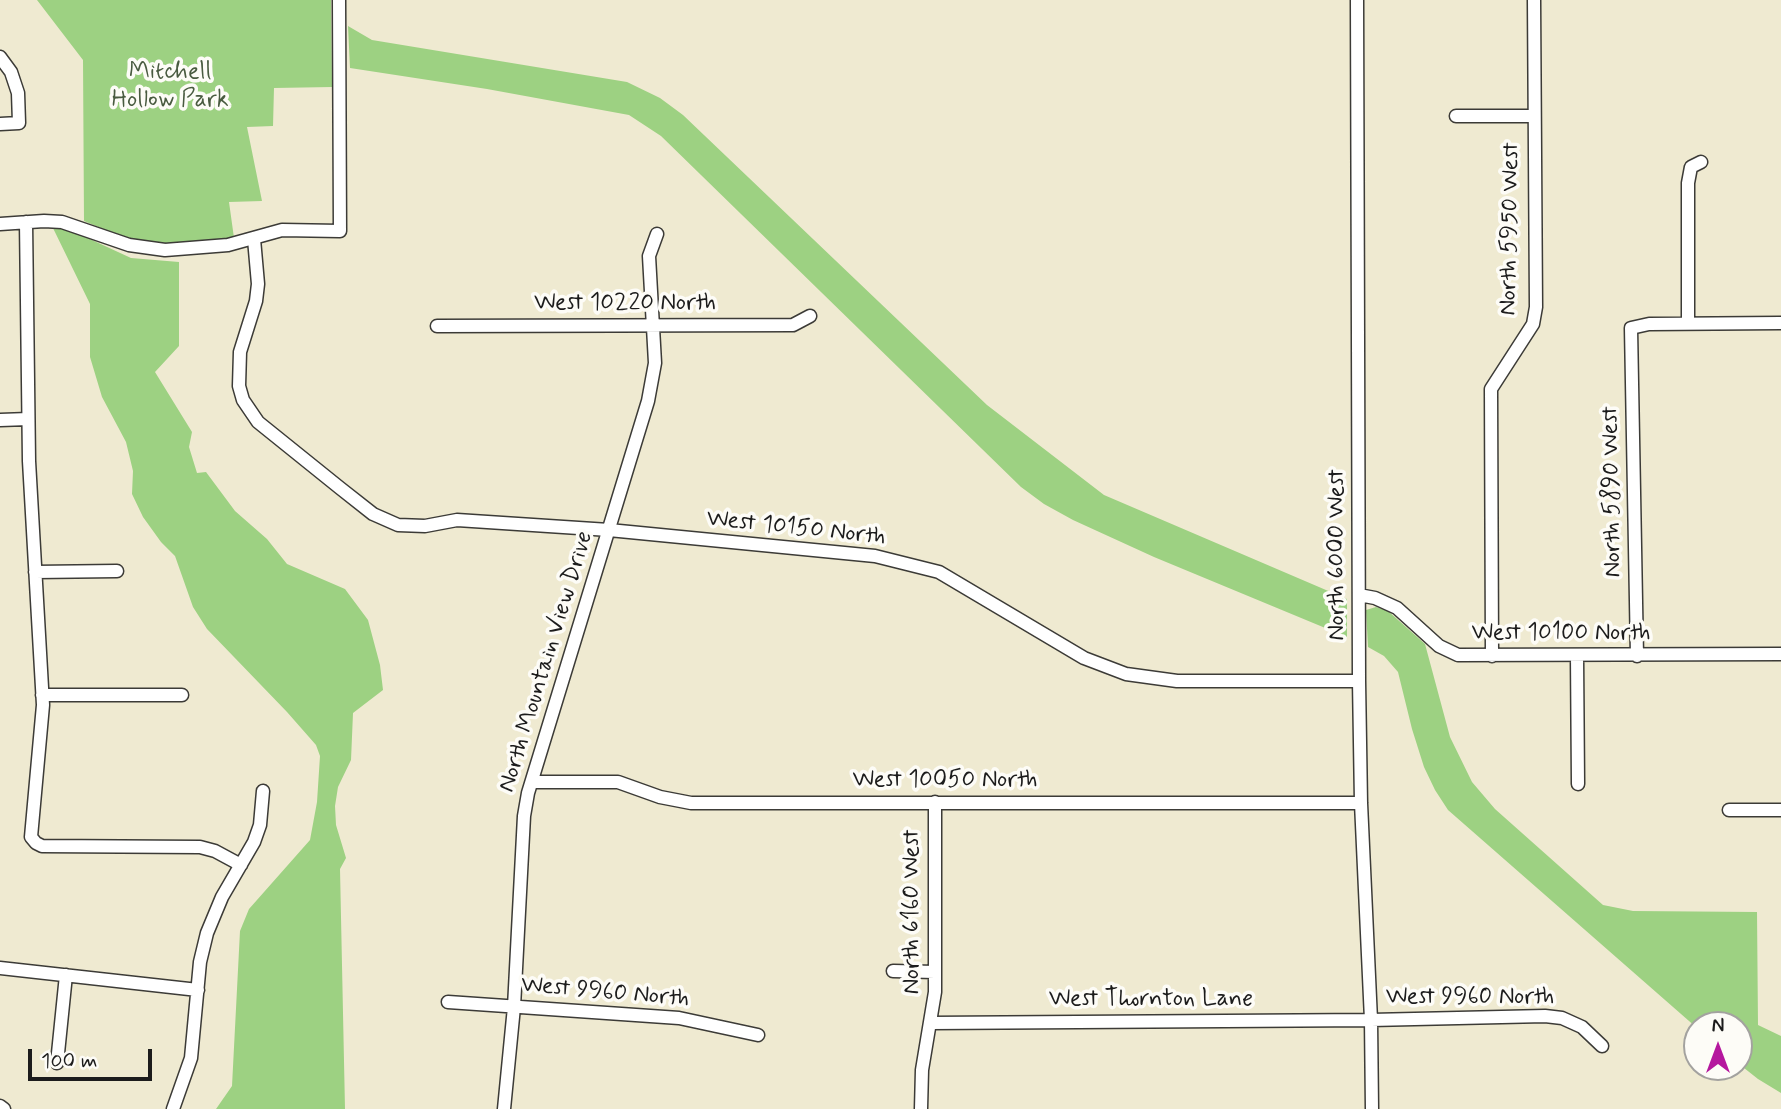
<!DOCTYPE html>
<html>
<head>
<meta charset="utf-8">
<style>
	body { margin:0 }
	#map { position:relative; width:1781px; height:1109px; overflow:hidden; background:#efead1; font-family:Mynerve,sans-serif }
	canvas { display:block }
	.north { position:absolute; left:1683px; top:1011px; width:70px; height:70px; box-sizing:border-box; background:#fdfcf7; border:2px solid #a3a29f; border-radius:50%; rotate:0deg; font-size:19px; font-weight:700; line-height:28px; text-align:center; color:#1c1c1c }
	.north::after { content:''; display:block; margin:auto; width:24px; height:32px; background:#b5179e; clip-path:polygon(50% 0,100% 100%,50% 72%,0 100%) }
	.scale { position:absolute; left:28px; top:1049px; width:124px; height:32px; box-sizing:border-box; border:4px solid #1c1c1c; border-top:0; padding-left:9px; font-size:21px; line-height:24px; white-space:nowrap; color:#1c1c1c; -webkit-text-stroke:5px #fdfcf7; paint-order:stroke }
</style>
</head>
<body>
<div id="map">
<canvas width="1781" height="1109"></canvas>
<div class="north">N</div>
<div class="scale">100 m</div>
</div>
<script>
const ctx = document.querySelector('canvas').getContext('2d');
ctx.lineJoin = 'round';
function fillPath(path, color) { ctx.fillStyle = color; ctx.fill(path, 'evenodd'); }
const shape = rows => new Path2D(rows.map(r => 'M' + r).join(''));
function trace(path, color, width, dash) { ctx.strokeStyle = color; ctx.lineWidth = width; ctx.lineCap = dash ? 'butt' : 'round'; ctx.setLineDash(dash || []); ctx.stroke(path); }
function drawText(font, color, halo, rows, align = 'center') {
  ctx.font = font + ' Mynerve,sans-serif'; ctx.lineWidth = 7; ctx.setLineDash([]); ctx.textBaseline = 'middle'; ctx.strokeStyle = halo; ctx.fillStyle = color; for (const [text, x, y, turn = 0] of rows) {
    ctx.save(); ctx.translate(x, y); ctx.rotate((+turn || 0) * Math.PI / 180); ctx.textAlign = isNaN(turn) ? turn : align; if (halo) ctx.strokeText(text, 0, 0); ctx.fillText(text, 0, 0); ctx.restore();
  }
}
const green = shape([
	[37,0,331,0,332,87,274,88,273,126,247,127,262,201,229,202,234,238,197,244,152,244,127,239,84,221,83,60],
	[348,26,372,40,627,82,660,98,683,115,987,405,1104,495,1347,599,1347,637,1154,557,1073,520,1044,504,1021,487,661,136,629,115,487,89,350,68],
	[52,226,66,228,131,258,179,262,179,346,155,372,192,432,189,447,197,473,206,472,235,511,267,539,287,564,345,589,368,620,380,665,383,690,353,713,351,760,338,787,335,806,336,825,346,858,340,869,345,1109,216,1109,232,1086,240,931,249,909,310,840,317,802,320,756,316,745,287,712,207,629,193,607,175,556,161,542,143,517,132,494,133,471,126,442,102,397,90,357,90,304],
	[1376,607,1388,611,1425,644,1450,737,1472,782,1495,809,1603,905,1633,911,1757,912,1758,1025,1781,1036,1781,1093,1758,1079,1739,1064,1739,1025,1697,1025,1697,1028,1448,810,1435,790,1424,767,1412,729,1398,672,1384,656,1368,647,1366,610]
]);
const minor = shape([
	[1357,0,1359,681,1361,803,1371,1020,1372,1109],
	[0,57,11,72,18,93,19,123,0,124],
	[1456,116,1533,116],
	[26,222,29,461,43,705,31,837,36,843,42,846,200,847,215,851,241,865],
	[0,224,44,221,62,222,129,245,165,250,228,245,282,230,340,231,339,0],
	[254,239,258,284,256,301,240,352,239,386,243,400,258,422,340,488,373,514,398,525,425,526,457,520,609,530,875,556,939,572,1084,658,1126,674,1177,681,1359,681],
	[1688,323,1688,183,1691,167,1701,162],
	[437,326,793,325,810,316],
	[0,420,28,419],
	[35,572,117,571],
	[1359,595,1375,598,1397,608,1439,646,1458,655,1781,654],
	[1492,656,1491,389,1533,324,1536,307,1534,0],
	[1577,656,1578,784],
	[1637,656,1631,328,1649,324,1781,323],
	[42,695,182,695],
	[532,782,618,782,660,797,691,803,1361,803],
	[1729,810,1781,810],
	[0,968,198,990],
	[893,971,935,972],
	[448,1002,679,1018,758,1035],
	[931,1023,1371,1020,1545,1016,1562,1018,1582,1027,1602,1046],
	[57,1063,66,975],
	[0,1106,4,1109],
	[173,1109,191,1058,200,962,207,933,222,897,254,842,260,825,263,791],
	[504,1109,514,1007,524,816,528,793,648,401,655,363,649,256,657,234],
	[921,1109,922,1070,935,992,935,802]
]);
const parkNames = [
	["Mitchell",170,73],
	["Hollow Park",170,101]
];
const streetNames = [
	["North 5950 West",1511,229,-89],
	["West 10220 North",625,304],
	["North 5890 West",1613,492,-91],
	["West 10150 North",796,529,6],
	["North 6000 West",1338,555,-90],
	["West 10100 North",1561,634],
	["North Mountain View Drive",547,662,-73],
	["West 10050 North",945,781],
	["North 6160 West",913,912,-90],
	["West 9960 North",605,993,5],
	["West 9960 North",1470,998],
	["West Thornton Lane",1151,1000]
];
fillPath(green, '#9dd182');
trace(minor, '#3c3b37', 15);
trace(minor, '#fff', 12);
drawText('24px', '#495b40', '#fdfcf7', parkNames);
drawText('24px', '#1c1c1c', '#fdfcf7', streetNames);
</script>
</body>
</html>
